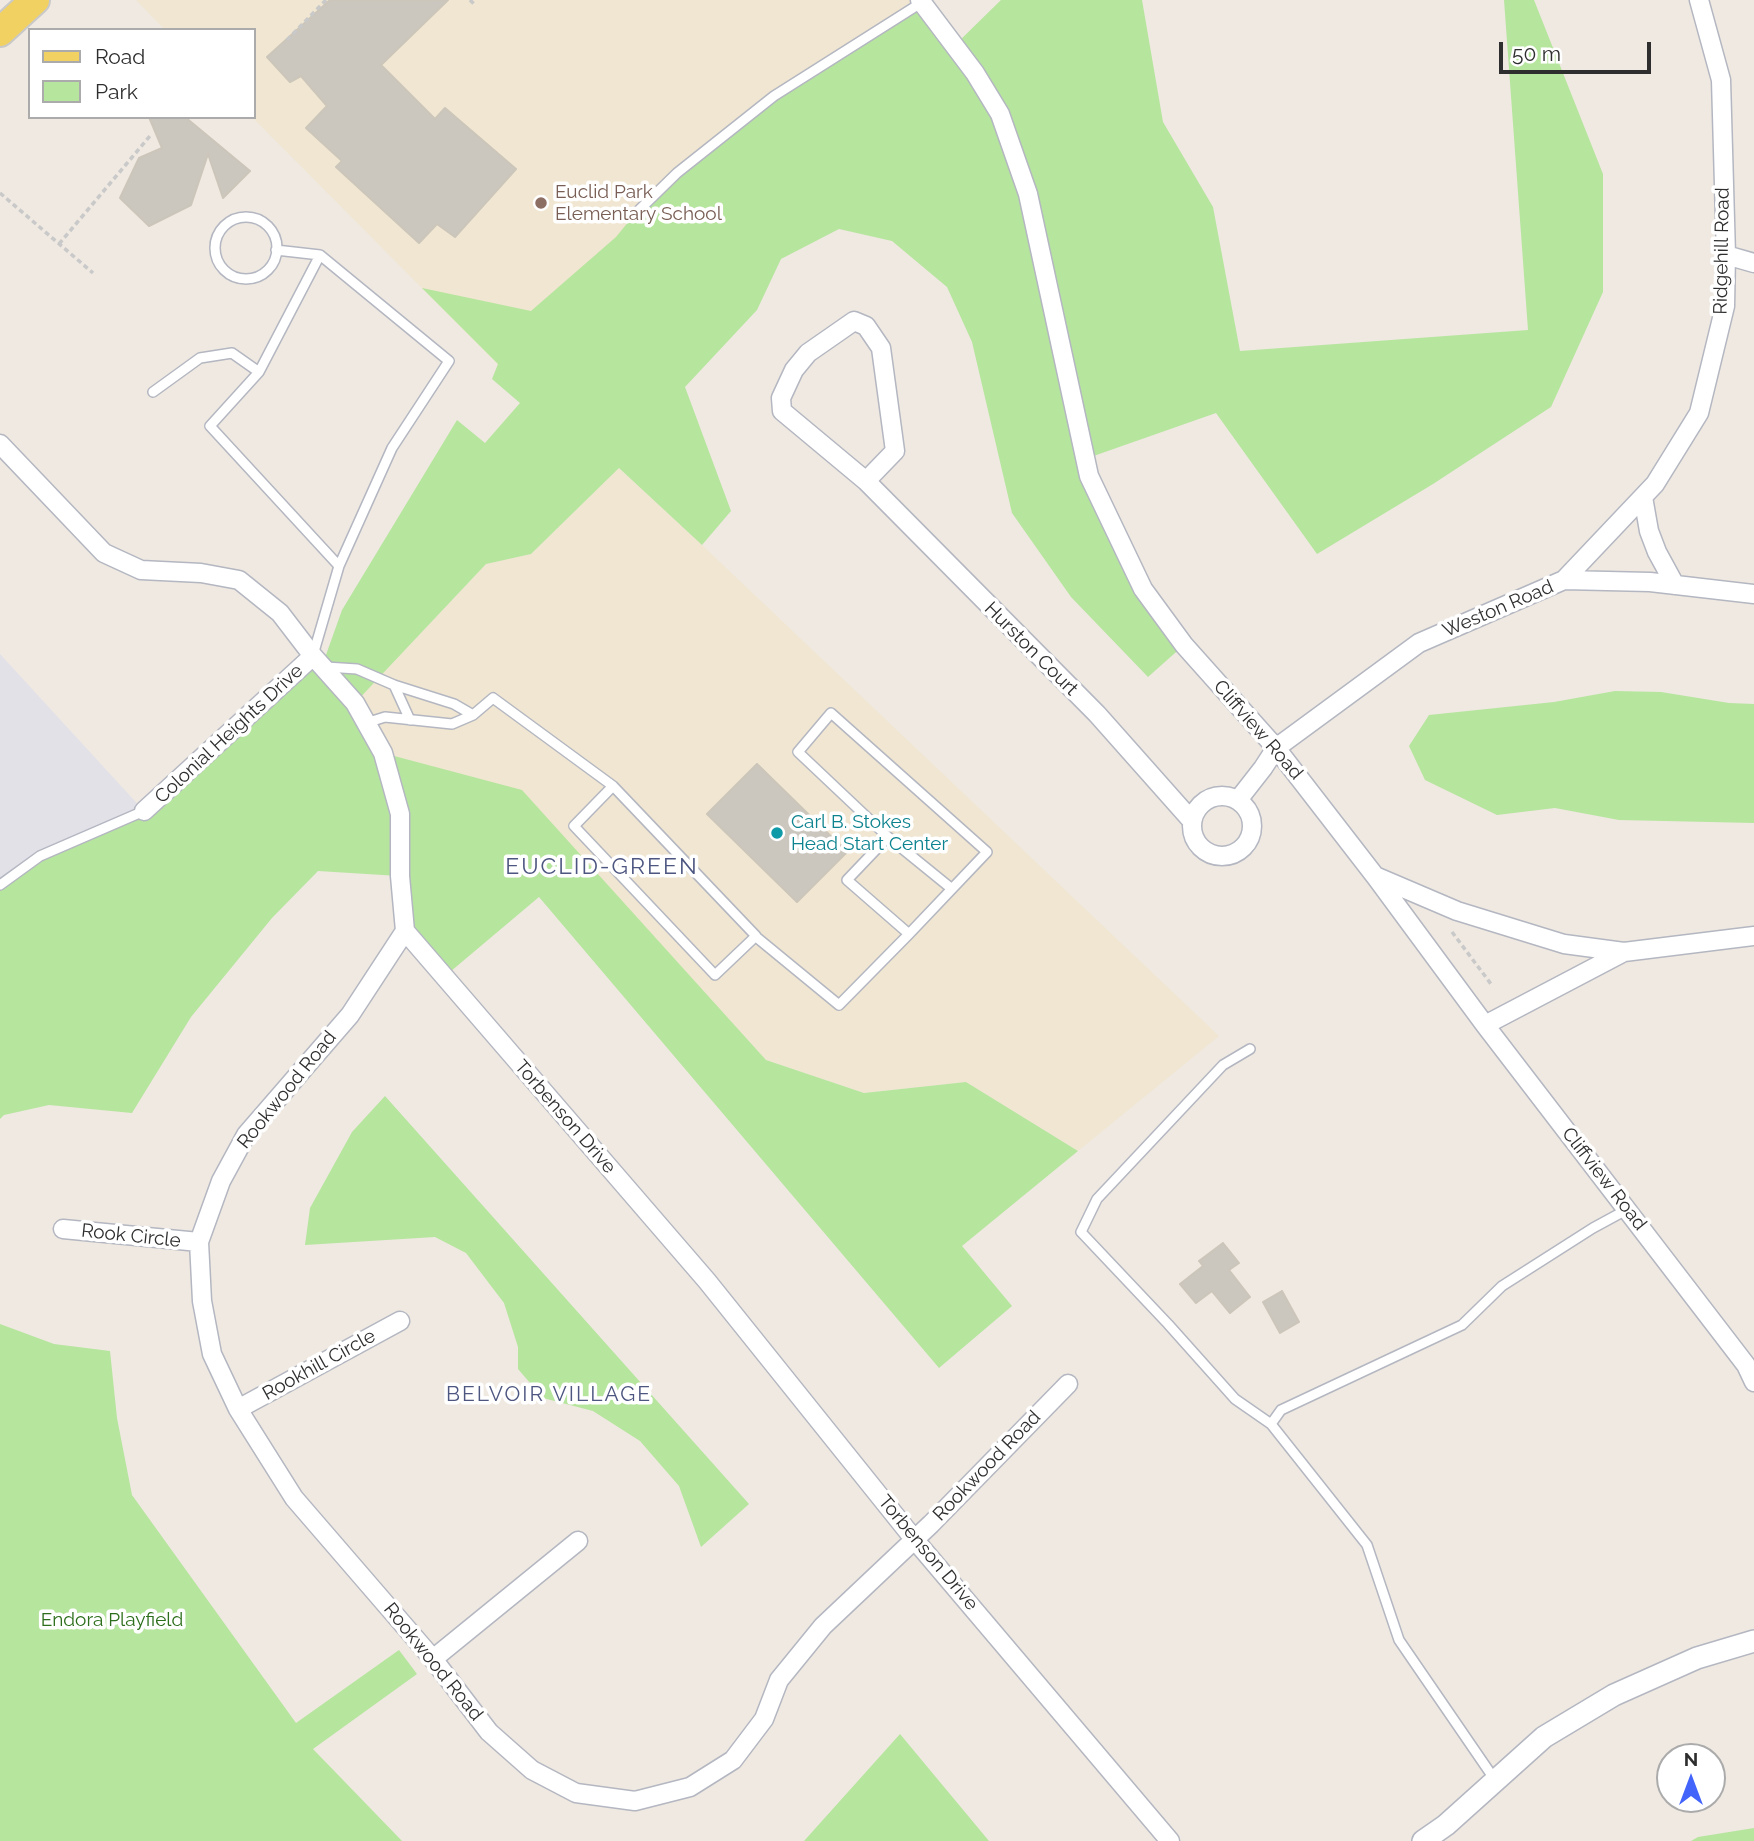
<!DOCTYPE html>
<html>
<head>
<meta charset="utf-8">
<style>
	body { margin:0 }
	#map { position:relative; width:1754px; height:1841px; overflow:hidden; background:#efe9e1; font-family:Raleway,sans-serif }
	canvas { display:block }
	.legend { position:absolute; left:28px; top:28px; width:228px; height:91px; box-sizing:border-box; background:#fff; border:2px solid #ababab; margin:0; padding:9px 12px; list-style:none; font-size:21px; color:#2e2e2e }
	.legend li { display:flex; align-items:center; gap:14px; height:35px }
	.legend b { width:35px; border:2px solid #ababab }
	.north { position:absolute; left:1656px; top:1743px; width:70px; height:70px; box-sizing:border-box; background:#fff; border:2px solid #ababab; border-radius:50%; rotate:0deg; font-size:19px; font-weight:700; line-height:28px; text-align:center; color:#2e2e2e }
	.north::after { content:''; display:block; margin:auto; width:24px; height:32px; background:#4264fb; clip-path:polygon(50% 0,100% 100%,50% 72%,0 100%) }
	.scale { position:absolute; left:1499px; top:42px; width:152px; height:32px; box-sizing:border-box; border:4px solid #2e2e2e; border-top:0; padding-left:9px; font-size:21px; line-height:24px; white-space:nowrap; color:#2e2e2e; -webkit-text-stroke:5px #fff; paint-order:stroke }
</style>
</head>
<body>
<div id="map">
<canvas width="1754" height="1841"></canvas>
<ul class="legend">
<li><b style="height:9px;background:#f2d163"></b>Road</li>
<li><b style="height:19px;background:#b6e59e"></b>Park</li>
</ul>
<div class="north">N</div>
<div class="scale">50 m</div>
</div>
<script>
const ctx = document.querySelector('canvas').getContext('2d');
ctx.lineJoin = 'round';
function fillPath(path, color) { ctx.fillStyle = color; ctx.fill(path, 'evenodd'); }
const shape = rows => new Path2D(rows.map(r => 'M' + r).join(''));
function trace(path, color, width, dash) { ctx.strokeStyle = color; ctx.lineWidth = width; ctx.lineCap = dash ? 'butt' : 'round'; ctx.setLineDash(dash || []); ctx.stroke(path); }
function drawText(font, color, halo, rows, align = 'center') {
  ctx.font = font + ' Raleway,sans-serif'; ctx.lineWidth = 7; ctx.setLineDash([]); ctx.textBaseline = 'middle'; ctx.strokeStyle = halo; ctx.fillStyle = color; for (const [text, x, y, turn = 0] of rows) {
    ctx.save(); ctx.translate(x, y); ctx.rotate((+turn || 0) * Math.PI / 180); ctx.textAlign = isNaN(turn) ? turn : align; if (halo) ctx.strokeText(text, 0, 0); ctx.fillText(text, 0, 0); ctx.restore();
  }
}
const industrial = shape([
	[0,654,144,811,0,885]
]);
const education = shape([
	[136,0,920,0,539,406,252,117,254,30,165,30],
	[619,468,702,545,1219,1036,1078,1151,966,1082,864,1093,766,1060,522,791,383,753,355,703,486,564,531,554]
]);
const green = shape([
	[1001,0,1142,0,1163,122,1213,207,1240,351,1528,330,1504,0,1534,0,1603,174,1603,292,1551,407,1433,484,1317,554,1216,413,1085,459,1089,476,1184,645,1148,677,1071,597,1012,513,972,342,947,287,892,241,839,229,781,259,757,310,685,387,731,511,702,545,619,468,531,554,486,564,355,703,383,753,522,790,766,1060,864,1093,966,1082,1078,1151,962,1246,1012,1306,939,1368,539,897,444,977,405,931,399,876,318,871,272,918,191,1017,132,1113,49,1105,4,1115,0,1119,0,885,40,856,144,811,313,656,322,666,342,610,457,420,485,443,520,403,492,379,498,364,422,288,531,311,616,237,634,215,774,96,921,3,954,46],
	[1615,691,1661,692,1729,703,1754,704,1754,823,1619,820,1555,808,1497,815,1425,780,1409,746,1429,715,1554,702],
	[385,1096,749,1504,701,1547,679,1486,640,1441,593,1411,543,1398,518,1369,518,1347,504,1303,466,1253,435,1237,305,1245,310,1208,352,1132],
	[0,1324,54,1344,110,1351,117,1418,132,1495,296,1723,399,1650,417,1674,313,1749,402,1841,0,1841],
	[900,1734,989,1841,804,1841],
	[1754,1828,1754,1841,1691,1841,1698,1837]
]);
const building = shape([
	[330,0,448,0,381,65,435,119,445,108,516,169,455,237,437,224,419,243,336,167,342,161,306,128,327,106,301,76,290,82,267,57,330,0],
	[149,117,185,117,250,171,223,198,208,154,191,205,149,226,120,198,139,158,162,148,149,117],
	[757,764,847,852,797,902,707,814,757,764],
	[1223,1243,1239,1263,1229,1270,1250,1297,1230,1313,1212,1291,1196,1303,1180,1284,1203,1266,1199,1261,1223,1243],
	[1282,1291,1299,1322,1280,1333,1263,1302,1282,1291]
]);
const path = shape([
	[470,0,476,6],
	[287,40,326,0],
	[0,193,93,273],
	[59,244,150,136],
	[1452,932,1491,984]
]);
const service = shape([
	[634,215,677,173,774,96,921,3],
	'215 248a31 31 0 1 1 62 0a31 31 0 1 1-62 0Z',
	[276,250,320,255],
	[153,392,200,358,232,353,259,372],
	[313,655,339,566,210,426,259,372,320,255,449,361,392,448,339,566],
	[326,667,357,669,394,685,454,704,473,715],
	[394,685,410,720],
	[366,723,385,717,452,724,473,715,493,698,613,786,756,936,715,975,574,826,613,786],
	[888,837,952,889],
	[0,885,40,856,144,811],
	[755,936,839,1005,909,934,987,852,831,713,798,752,888,837,847,880,909,934],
	[1250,1049,1223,1065,1097,1199,1081,1232,1168,1324,1235,1399,1271,1424],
	[1495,1780,1399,1640,1367,1545,1271,1424,1281,1410,1462,1325,1502,1286,1593,1228,1628,1209]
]);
const minor = shape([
	[920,0,975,73,1000,114,1028,194,1089,476,1143,589,1184,645,1276,748,1375,876,1485,1025,1746,1365,1754,1382],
	[1726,255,1754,263],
	[0,444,104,553,141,570,201,573,239,580,280,613,313,656,355,703,383,753,400,814,400,876,405,931,707,1281,914,1539,1170,1841],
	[866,481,895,451,881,348,866,326,854,321,808,353,794,370,781,398,782,411,866,481,1097,714,1192,821],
	[1643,497,1649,531,1657,552,1675,585],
	[1564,580,1655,484,1699,413,1725,306,1726,255,1721,80,1699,0],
	'1192 826a30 30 0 1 1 60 0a30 30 0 1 1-60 0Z',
	[1238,800,1263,768,1276,748,1419,643,1564,580,1650,582,1754,594],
	[144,811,313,656],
	[1375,876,1457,911,1564,944,1624,952,1754,936],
	[405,931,350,1015,246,1135,221,1181,199,1242,202,1301,212,1354,238,1409,294,1498,433,1659,489,1732,532,1770,576,1793,635,1801,690,1787,733,1760,764,1719,779,1680,823,1626,931,1524,1068,1384],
	[1485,1025,1624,952],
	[63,1229,199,1242],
	[238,1409,400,1321],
	[433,1659,578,1541]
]);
const tertiary = shape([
	[1423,1841,1446,1825,1544,1737,1614,1695,1697,1658,1754,1641]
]);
const primary = shape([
	[0,32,35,0]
]);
const markers = [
	[541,203,7,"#8d6e63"],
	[777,833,7,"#0f9aa8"]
];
const educationNames = [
	["Euclid Park",555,192],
	["Elementary School",555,214]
];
const streetNames = [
	["Ridgehill Road",1722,251,-89],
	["Weston Road",1498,609,-23],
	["Hurston Court",1031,649,45],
	["Cliffview Road",1258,730,49],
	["Colonial Heights Drive",229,734,-43],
	["Rookwood Road",287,1090,-51],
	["Torbenson Drive",565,1117,49],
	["Cliffview Road",1604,1179,52],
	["Rook Circle",131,1236,6],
	["Rookhill Circle",319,1365,-29],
	["Rookwood Road",987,1466,-46],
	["Torbenson Drive",928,1553,50],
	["Rookwood Road",433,1662,51]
];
const cultureNames = [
	["Carl B. Stokes",791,822],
	["Head Start Center",791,844]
];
const parkNames = [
	["Endora Playfield",112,1620]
];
const neighbourhoodNames = [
	["BELVOIR VILLAGE",549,1395]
];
const quarterNames = [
	["EUCLID-GREEN",602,867]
];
fillPath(industrial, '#e3e1e8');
fillPath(education, '#f0e6d1');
fillPath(green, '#b6e59e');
fillPath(building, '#cbc7bf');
trace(building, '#cbc5ba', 2);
trace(service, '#b4b7c1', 12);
trace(minor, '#b4b7c1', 21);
trace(tertiary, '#b4b7c1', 24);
trace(primary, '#c9c9c9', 32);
trace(path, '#c9c9c9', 3.5, [5, 3.5]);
trace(service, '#fff', 9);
trace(minor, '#fff', 18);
trace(tertiary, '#fff', 21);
trace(primary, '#f2d163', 28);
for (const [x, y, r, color] of markers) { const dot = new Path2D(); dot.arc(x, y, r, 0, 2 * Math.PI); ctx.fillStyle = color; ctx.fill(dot); trace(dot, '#fff', 2.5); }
drawText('19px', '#785e54', '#fff', educationNames, 'left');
drawText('19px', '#2e2e2e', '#fff', streetNames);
drawText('19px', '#0d838f', '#fff', cultureNames, 'left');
drawText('19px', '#2c6e1b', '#fff', parkNames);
ctx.letterSpacing = '2px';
drawText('21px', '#4d5680', '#fff', neighbourhoodNames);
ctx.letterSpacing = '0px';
ctx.letterSpacing = '2px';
drawText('23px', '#4d5680', '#fff', quarterNames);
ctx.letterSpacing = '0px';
</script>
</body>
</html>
